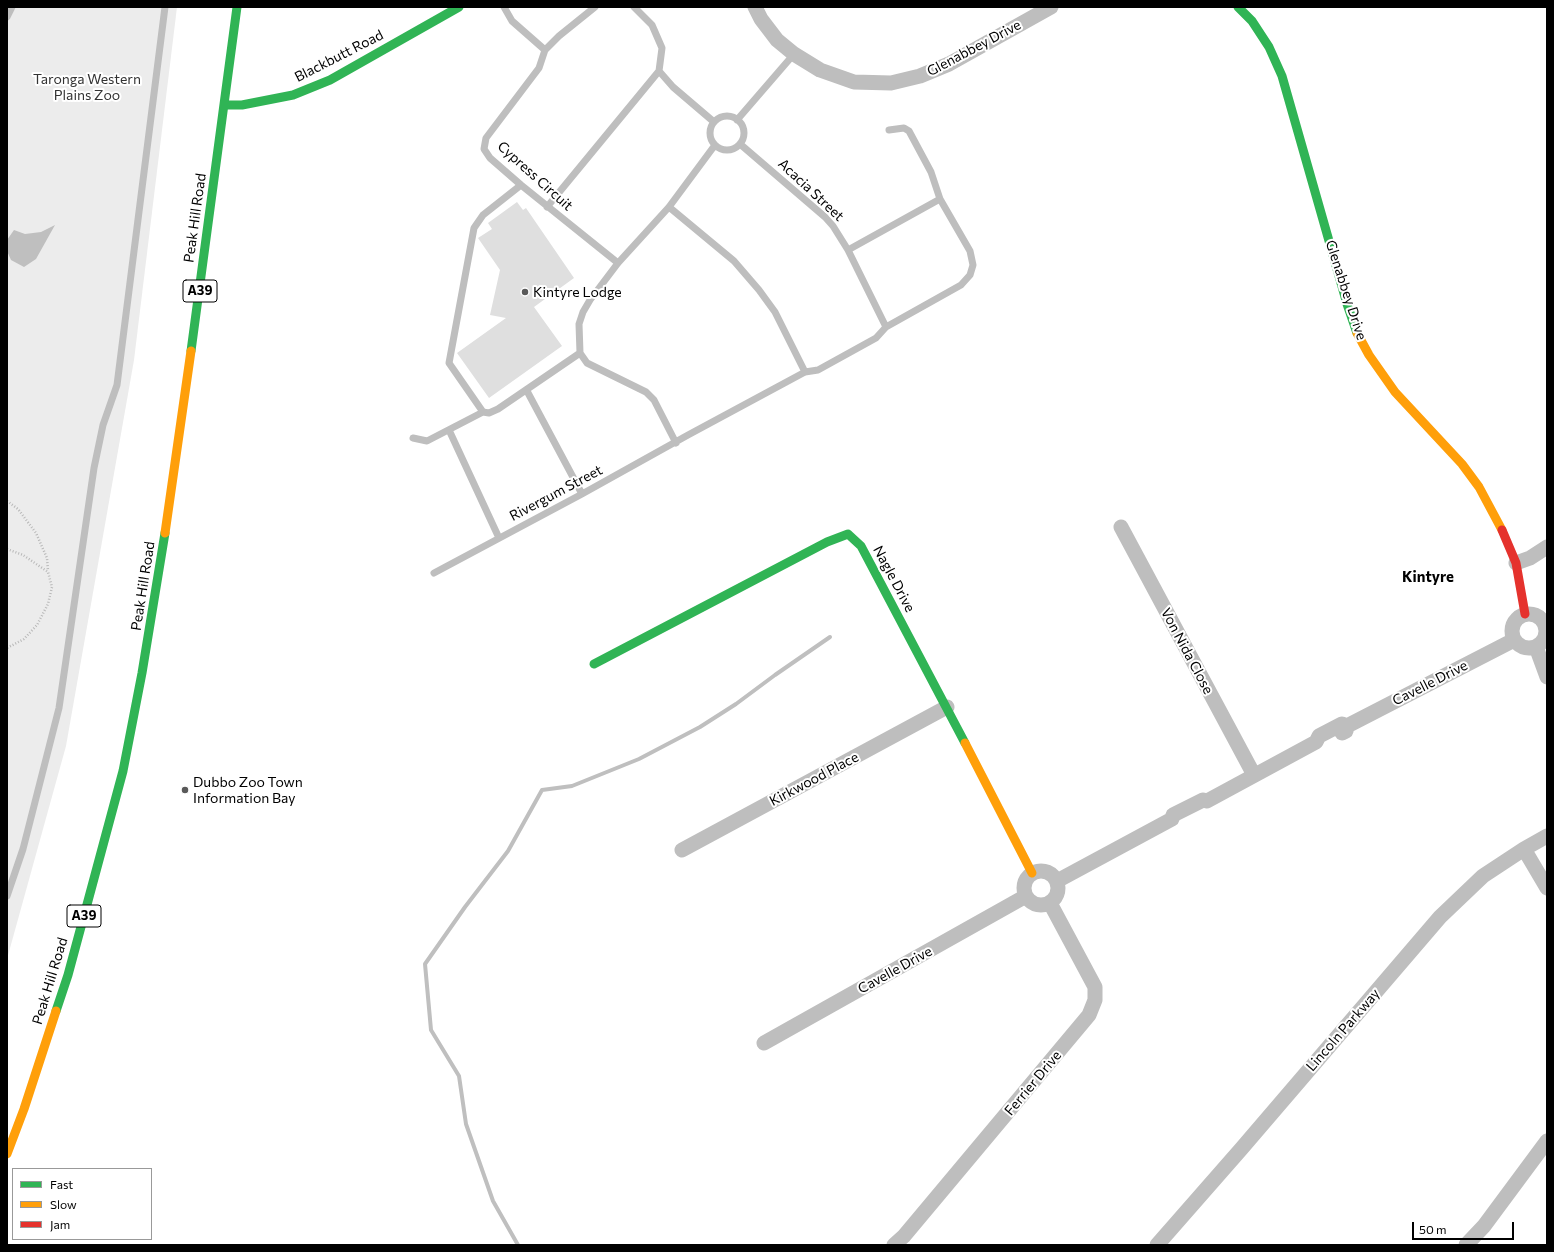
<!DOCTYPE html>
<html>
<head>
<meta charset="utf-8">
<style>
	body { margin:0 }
	#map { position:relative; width:1554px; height:1252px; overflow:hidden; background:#fff; font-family:Commissioner,sans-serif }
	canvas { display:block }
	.frame { position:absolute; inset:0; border:8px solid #000; pointer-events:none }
	.legend { position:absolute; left:12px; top:1168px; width:140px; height:72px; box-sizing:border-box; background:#fff; border:1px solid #999; margin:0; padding:5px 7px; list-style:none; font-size:12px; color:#000 }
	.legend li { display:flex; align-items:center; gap:8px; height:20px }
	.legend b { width:20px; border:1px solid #999 }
	.scale { position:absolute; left:1412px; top:1222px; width:102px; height:18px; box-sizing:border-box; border:2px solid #000; border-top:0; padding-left:5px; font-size:12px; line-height:14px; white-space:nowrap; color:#000; -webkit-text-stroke:3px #fff; paint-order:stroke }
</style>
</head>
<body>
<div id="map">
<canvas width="1554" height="1252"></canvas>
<div class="frame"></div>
<ul class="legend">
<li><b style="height:5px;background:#30b455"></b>Fast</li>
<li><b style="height:5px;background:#ff9f0a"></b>Slow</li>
<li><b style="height:5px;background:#e5322d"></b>Jam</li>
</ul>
<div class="scale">50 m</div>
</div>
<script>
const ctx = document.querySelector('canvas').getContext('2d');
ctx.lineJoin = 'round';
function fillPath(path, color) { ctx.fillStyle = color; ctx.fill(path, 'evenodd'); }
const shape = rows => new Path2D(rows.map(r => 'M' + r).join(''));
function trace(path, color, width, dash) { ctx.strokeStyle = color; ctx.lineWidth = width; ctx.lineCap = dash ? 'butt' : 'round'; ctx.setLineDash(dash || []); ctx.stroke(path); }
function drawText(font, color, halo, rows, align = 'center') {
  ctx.font = font + ' Commissioner,sans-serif'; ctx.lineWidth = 4; ctx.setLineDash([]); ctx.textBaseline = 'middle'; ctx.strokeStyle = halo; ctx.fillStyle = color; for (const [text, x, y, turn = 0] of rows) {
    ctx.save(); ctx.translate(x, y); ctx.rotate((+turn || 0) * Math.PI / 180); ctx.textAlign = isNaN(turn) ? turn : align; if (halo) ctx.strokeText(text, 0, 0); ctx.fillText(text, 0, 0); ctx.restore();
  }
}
const green = shape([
	[7,7,177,7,134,360,66,746,7,959]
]);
const water = shape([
	[55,225,36,259,24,267,11,260,7,251,7,240,14,230,25,234,41,232]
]);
const stream = shape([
	[518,1245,493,1201,466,1124,459,1076,431,1030,425,964,465,907,508,851,542,790,572,786,639,759,700,727,736,704,775,675,830,637]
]);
const building = shape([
	[517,202,523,210,526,208,574,278,534,307,562,346,489,398,457,353,506,318,490,315,500,270,478,238,492,229,488,223]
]);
const path = shape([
	[7,501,18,509,36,533,47,558,48,571],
	[7,549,23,555,48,572,52,587,48,604,37,625,24,639,7,648]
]);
const lane = shape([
	[504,7,512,21,545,50],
	[595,7,559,36,545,50,539,68,486,138,484,149,490,158,521,185,618,263],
	[634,7,652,25,662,48,659,71,673,87,714,122],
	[7,17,12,7],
	'710 133a17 17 0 1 1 34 0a17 17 0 1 1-34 0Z',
	[737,120,794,54],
	[740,144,825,217,833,226,848,250,886,327],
	[547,207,659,71],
	[669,207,734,261,759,290,775,312,805,372],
	[848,250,940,199],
	[580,353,579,324,583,312,590,300,618,263,669,207,715,145],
	[580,353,587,363,646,392,654,400,676,443],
	[527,391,582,494],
	[483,412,449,363,474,228,483,215,521,185],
	[483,412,489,413,498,409,580,353],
	[449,430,499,538],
	[413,438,427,441,483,412],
	[434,573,582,494,688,435,805,372,818,370,876,338,886,327,961,285,970,275,973,265,970,251,940,199,931,172,909,131,904,128,889,130],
	[7,896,23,849,59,708,94,468,103,425,117,385,165,7]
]);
const street = shape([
	[755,7,761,19,777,40,794,54,820,70,854,82,891,83,920,76,949,64,1051,7],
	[1121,527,1254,775],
	[1516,563,1530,558,1547,547],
	'1512 631a17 17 0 1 1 34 0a17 17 0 1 1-34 0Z',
	[1536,647,1547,677],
	[1342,733,1346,731,1347,726,1514,640],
	[1524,849,1547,888],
	[682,850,947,707],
	'1024 888a17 17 0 1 1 34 0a17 17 0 1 1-34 0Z',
	[1057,881,1172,819,1173,815,1203,800,1207,801,1316,742,1319,736,1342,724,1347,726],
	[764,1043,1026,896],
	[894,1245,904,1236,1089,1015,1095,1000,1095,987,1050,903],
	[1157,1245,1242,1148,1440,917,1483,876,1524,849,1547,836],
	[1466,1245,1484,1226,1547,1141]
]);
const fast = shape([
	[1238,7,1252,21,1269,47,1282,76,1347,304,1357,333],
	[224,105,242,105,293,95,330,80,459,7],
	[191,351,237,7],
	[594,664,827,542,848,534,861,546,965,743],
	[56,1011,68,975,123,771,142,673,165,533]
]);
const slow = shape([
	[1357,333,1369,355,1395,392,1462,464,1479,487,1502,530],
	[165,533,191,351],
	[965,743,1032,873],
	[7,1154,24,1109,56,1011]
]);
const jam = shape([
	[1502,530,1516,563,1525,614]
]);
const markers = [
	[525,292,4,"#595959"],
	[185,790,4,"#595959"]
];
const shields = [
	[200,291,34],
	[84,916,34]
];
const shieldNames = [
	["A39",200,291],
	["A39",84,916]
];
const streetNames = [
	["Glenabbey Drive",974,48,-28],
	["Blackbutt Road",339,56,-27],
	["Cypress Circuit",535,176,42],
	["Acacia Street",811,190,43],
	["Peak Hill Road",195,218,-82],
	["Glenabbey Drive",1346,290,72],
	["Rivergum Street",556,493,-28],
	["Nagle Drive",894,579,62],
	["Peak Hill Road",143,586,-81],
	["Von Nida Close",1187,651,62],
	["Cavelle Drive",1430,683,-27],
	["Kirkwood Place",814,779,-28],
	["Cavelle Drive",895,970,-29],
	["Peak Hill Road",50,981,-73],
	["Lincoln Parkway",1343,1030,-49],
	["Ferrier Drive",1033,1083,-50]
];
const parkNames = [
	["Taronga Western",87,79],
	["Plains Zoo",87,95]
];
const poiNames = [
	["Kintyre Lodge",533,292],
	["Dubbo Zoo Town",193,782],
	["Information Bay",193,798]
];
const neighbourhoodNames = [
	["Kintyre",1428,577]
];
fillPath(green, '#ececec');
fillPath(water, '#bfbfbf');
trace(stream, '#bfbfbf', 4);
fillPath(building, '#dfdfdf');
trace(path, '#b9b9b9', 2.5, [1, 2]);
trace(lane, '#bebebe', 7);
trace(street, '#bebebe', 15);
trace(fast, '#30b455', 9);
trace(slow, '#ff9f0a', 9);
trace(jam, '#e5322d', 9);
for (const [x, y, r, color] of markers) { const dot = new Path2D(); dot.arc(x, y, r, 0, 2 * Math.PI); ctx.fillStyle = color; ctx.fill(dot); trace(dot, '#fff', 1.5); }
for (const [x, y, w] of shields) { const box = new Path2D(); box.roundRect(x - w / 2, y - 11, w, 22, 3); ctx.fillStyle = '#fff'; ctx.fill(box); trace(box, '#000', 1); }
drawText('bold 13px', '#000', null, shieldNames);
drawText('14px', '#000', '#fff', streetNames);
drawText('14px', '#333', '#fff', parkNames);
drawText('14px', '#000', '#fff', poiNames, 'left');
drawText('bold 15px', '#000', '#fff', neighbourhoodNames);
</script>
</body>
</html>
